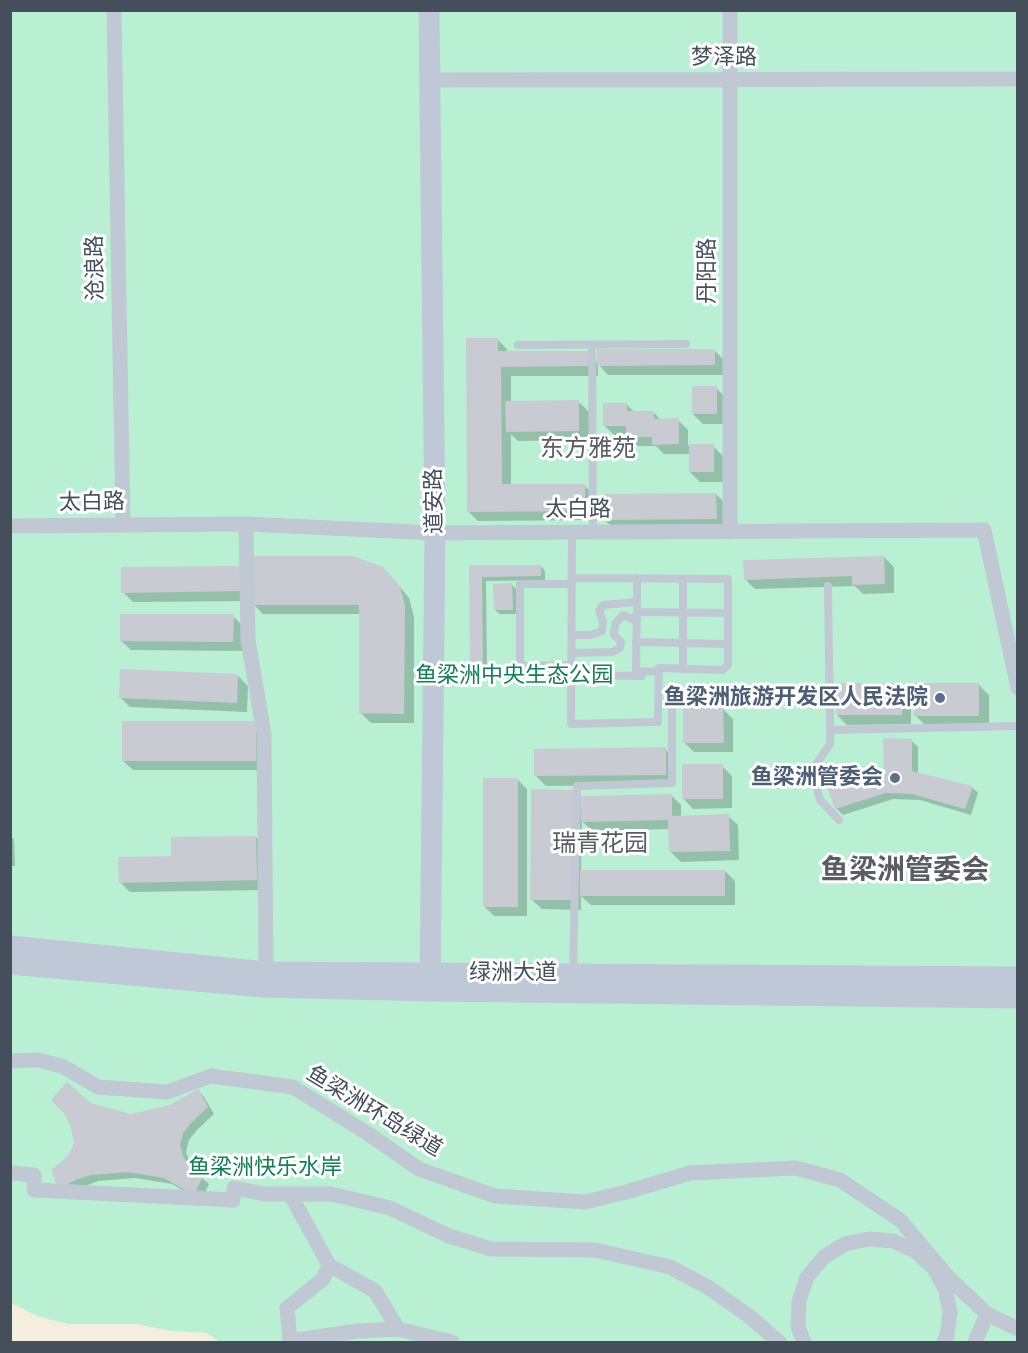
<!DOCTYPE html>
<html>
<head>
<meta charset="utf-8">
<style>
	body { margin:0 }
	#map { position:relative; width:1028px; height:1353px; overflow:hidden; background:#f0eded; font-family:"Space Grotesk",sans-serif }
	canvas { display:block }
	.frame { position:absolute; inset:0; border:12px solid #454e5b; pointer-events:none }
</style>
</head>
<body>
<div id="map">
<canvas width="1028" height="1353"></canvas>
<div class="frame"></div>
</div>
<script>
const ctx = document.querySelector('canvas').getContext('2d');
ctx.lineJoin = 'round';
function fillPath(path, color) { ctx.fillStyle = color; ctx.fill(path, 'evenodd'); }
const shape = rows => new Path2D(rows.map(r => 'M' + r).join(''));
function trace(path, color, width, dash) { ctx.strokeStyle = color; ctx.lineWidth = width; ctx.lineCap = dash ? 'butt' : 'round'; ctx.setLineDash(dash || []); ctx.stroke(path); }
function drawText(font, color, halo, rows, align = 'center') {
  ctx.font = font + ' "Space Grotesk","Noto Sans SC",sans-serif'; ctx.lineWidth = 6; ctx.setLineDash([]); ctx.textBaseline = 'middle'; ctx.strokeStyle = halo; ctx.fillStyle = color; for (const [text, x, y, turn = 0] of rows) {
    ctx.save(); ctx.translate(x, y); ctx.rotate((+turn || 0) * Math.PI / 180); ctx.textAlign = isNaN(turn) ? turn : align; if (halo) ctx.strokeText(text, 0, 0); ctx.fillText(text, 0, 0); ctx.restore();
  }
}
const green = shape([
	[10,11,1017,11,1017,1342,11,1342]
]);
const sand = shape([
	[11,1303,37,1316,68,1324,135,1324,172,1331,207,1333,219,1342,11,1342]
]);
const shadow = shape([
	[497,339,507,349,507,353,588,352,598,363,714,350,724,360,725,375,608,375,598,364,598,376,511,376,511,402,579,402,589,412,589,440,518,441,511,434,511,486,584,485,594,495,594,520,478,521,468,511],
	[716,388,726,398,726,424,703,424,693,414],
	[626,404,634,412,653,412,661,420,678,420,688,430,688,446,713,446,723,456,723,482,700,482,690,472,690,454,664,454,656,446,638,446,627,436,615,436,605,426],
	[716,494,726,504,726,528,614,529,604,519],
	[884,557,894,567,894,593,863,594,855,586,755,589,745,579],
	[541,566,545,571,545,580,486,581,487,670,531,670,535,675,535,680,477,680,472,676,471,567],
	[239,567,250,601,133,602,123,592],
	[393,578,409,598,414,617,414,723,371,723,361,713,361,614,263,614,253,604],
	[512,585,517,590,517,614,500,614,495,610],
	[233,616,243,626,243,651,131,650,121,641],
	[238,676,248,686,247,712,130,707,120,697],
	[901,684,911,694,911,724,847,725,837,715],
	[979,685,989,695,989,725,925,725,915,715],
	[723,709,733,719,733,752,694,752,684,742],
	[256,723,265,770,133,770,123,761],
	[911,740,918,747,918,774,972,787,978,793,971,815,920,800,893,799,843,815,836,808,886,771],
	[665,749,675,759,675,784,546,786,536,776],
	[722,766,732,776,732,808,693,809,684,799],
	[517,779,527,789,527,916,494,916,484,906],
	[572,791,582,801,671,795,681,805,681,817,728,816,738,825,739,860,681,862,671,852,670,829,592,831,582,821,581,871,725,871,735,881,735,905,591,905,581,896,581,910,542,909,532,900],
	[10,836,14,839,15,866,10,866],
	[256,837,266,847,266,890,130,892,120,882,173,858],
	[198,1090,204,1097,214,1114,197,1130,189,1140,186,1152,192,1169,209,1184,201,1201,172,1184,135,1178,98,1181,65,1194,68,1158,90,1104,131,1116,170,1106]
]);
const building = shape([
	[466,338,498,338,498,351,588,351,588,366,501,367,502,484,585,484,585,511,467,512],
	[597,349,715,349,715,365,597,366],
	[692,386,717,386,717,414,692,414],
	[579,400,579,431,506,432,505,401],
	[603,403,627,403,627,411,654,411,654,419,679,418,679,444,652,445,652,437,626,437,626,426,603,426],
	[689,444,714,444,714,472,689,472],
	[716,493,717,519,603,520,603,494],
	[252,556,353,556,383,567,400,586,405,606,404,714,359,713,359,605,251,605],
	[884,556,885,584,852,585,852,576,744,580,743,560],
	[469,565,541,565,541,576,482,577,483,669,531,669,531,676,470,676],
	[240,566,240,591,121,593,121,567],
	[512,583,513,610,494,610,493,584],
	[120,614,234,614,233,642,120,641],
	[120,669,238,674,237,703,119,698],
	[836,683,902,683,902,715,836,715],
	[914,683,979,683,979,716,914,716],
	[683,708,723,708,724,743,683,743],
	[122,721,256,721,256,761,122,761],
	[883,738,912,739,912,771,973,786,965,809,912,794,886,793,835,809,826,784,884,770],
	[666,747,666,775,534,776,534,749],
	[682,764,723,764,723,799,682,799],
	[483,778,518,778,518,907,483,907],
	[531,789,573,790,572,900,530,900],
	[672,794,672,816,729,814,730,851,669,852,668,820,581,822,580,796],
	[256,836,257,880,119,883,118,857,171,856,171,837],
	[580,870,725,870,725,896,580,896],
	[67,1082,91,1103,131,1114,170,1105,198,1089,208,1107,191,1123,183,1133,180,1145,183,1156,188,1165,203,1176,194,1195,164,1178,128,1172,91,1175,75,1180,58,1189,51,1170,67,1157,74,1144,71,1128,64,1113,51,1100]
]);
const lane = shape([
	[518,345,686,344],
	[592,345,593,533],
	[572,533,571,724,658,722,659,668,723,670,728,665,728,579,572,578],
	[683,579,683,669],
	[828,586,830,730,1018,726],
	[637,602,637,578],
	[637,612,728,613],
	[572,635,591,635,602,631,603,621,599,611,603,605,637,602,636,671,659,672],
	[636,642,728,644],
	[572,653,612,652,620,648,621,642,614,635,615,624,623,615,637,621],
	[572,665,520,666,520,584,572,584],
	[571,675,642,676],
	[830,730,830,744,812,770,820,800,839,820],
	[573,972,577,786,672,783,672,686]
]);
const street = shape([
	[114,10,123,525],
	[730,10,730,532],
	[430,80,1018,79],
	[246,524,248,640,264,734,266,972],
	[10,526,246,524,435,533,984,530,1018,688],
	[10,1061,38,1060,62,1066,98,1087,167,1092,211,1076,293,1087,367,1133,419,1169,495,1196,585,1202,626,1192,690,1173,796,1168,840,1180,900,1220,949,1278,987,1314,1018,1329],
	[10,1173,34,1175,34,1190,233,1200,234,1188,265,1194,331,1194,390,1208,449,1236,491,1249,595,1250,670,1267,706,1286,749,1316,779,1342],
	[290,1194,329,1265,323,1279,287,1308,290,1341,357,1331,398,1329],
	[329,1265,375,1291,398,1329,452,1342],
	[804,1342,798,1327,799,1301,807,1277,824,1257,845,1244,869,1239,893,1241,915,1251,933,1267,945,1288,950,1312,947,1336,944,1342],
	[975,1342,987,1314]
]);
const secondary = shape([
	[429,10,435,533,430,985],
	[10,946,266,972,1018,977],
	[10,964,263,987,430,991,1018,998]
]);
const markers = [
	[940,698,6,"#5c6f8a"],
	[895,778,6,"#5c6f8a"]
];
const streetNames = [
	["梦泽路",724,58],
	["沧浪路",96,268,-91],
	["丹阳路",708,271,-90],
	["道安路",435,501,-91],
	["太白路",92,503,-1],
	["太白路",578,510],
	["绿洲大道",513,973],
	["鱼梁洲环岛绿道",374,1112,31]
];
const parkNames = [
	["鱼梁洲中央生态公园",514,676],
	["鱼梁洲快乐水岸",265,1168]
];
const serviceNames = [
	["鱼梁洲旅游开发区人民法院",928,698],
	["鱼梁洲管委会",883,778]
];
const neighbourhoodNames = [
	["东方雅苑",588,449],
	["瑞青花园",600,844]
];
const districtNames = [
	["鱼梁洲管委会",905,871]
];
fillPath(green, '#b9f0d4');
fillPath(sand, '#f3eedd');
fillPath(shadow, '#0003');
fillPath(building, '#c9cbd3');
trace(lane, '#c0c8d3', 8);
trace(street, '#c0c8d3', 15);
trace(secondary, '#bfc8d7', 21);
for (const [x, y, r, color] of markers) { const dot = new Path2D(); dot.arc(x, y, r, 0, 2 * Math.PI); ctx.fillStyle = color; ctx.fill(dot); trace(dot, '#fff', 2); }
drawText('22px', '#454e5b', '#fff', streetNames);
drawText('22px', '#138054', '#fff', parkNames);
drawText('bold 22px', '#4e5e75', '#fff', serviceNames, 'right');
drawText('24px', '#5a5d63', '#fff', neighbourhoodNames);
drawText('bold 28px', '#5a5d63', '#fff', districtNames);
</script>
</body>
</html>
